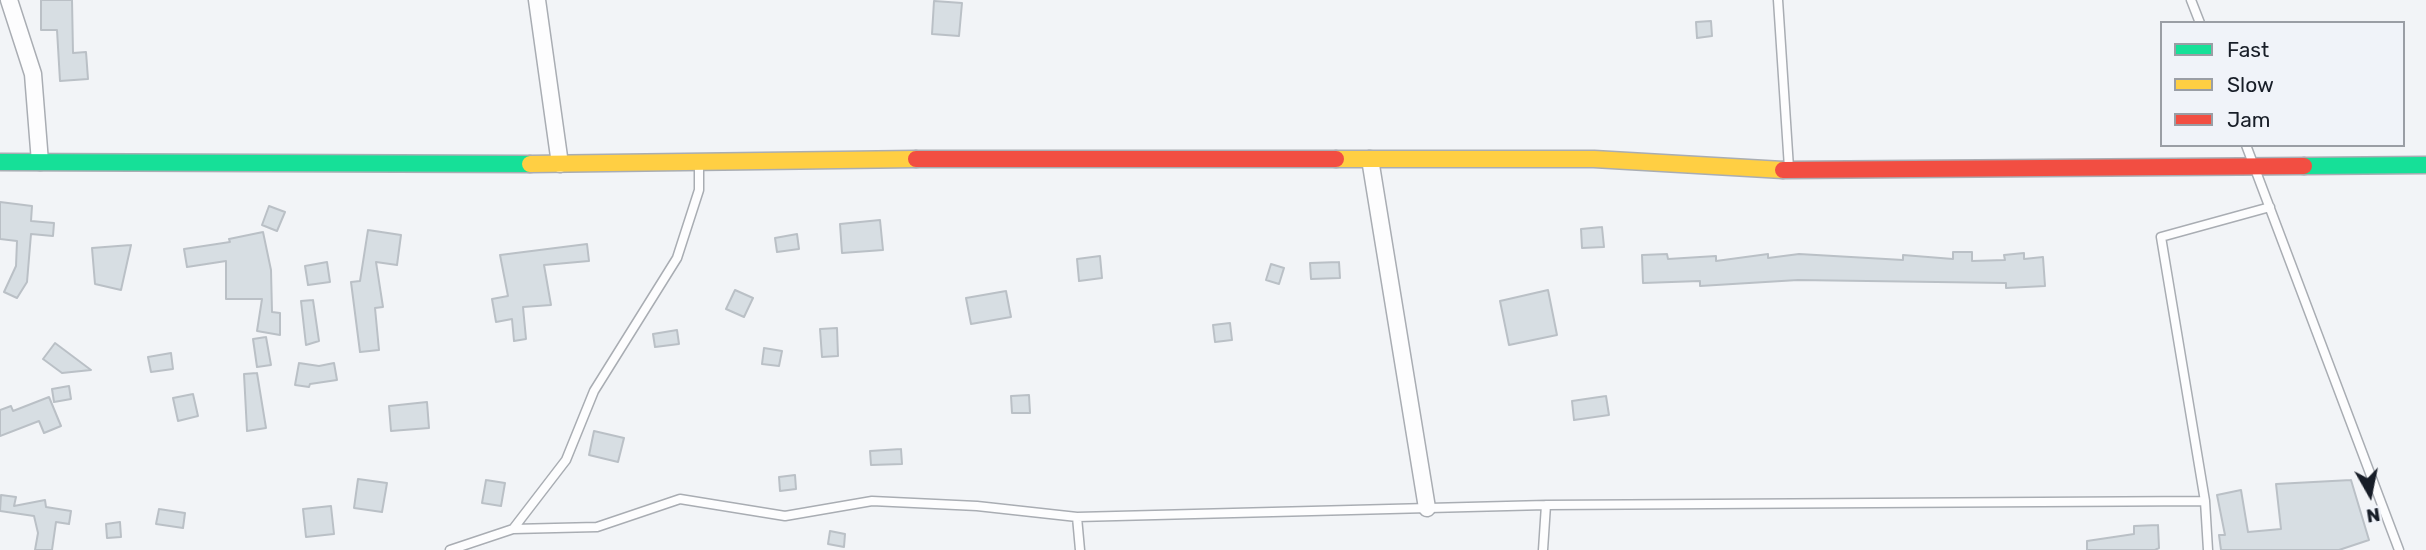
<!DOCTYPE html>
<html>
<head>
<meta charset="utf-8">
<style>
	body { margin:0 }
	#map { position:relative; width:2426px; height:550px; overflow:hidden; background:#f2f4f7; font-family:Rubik,sans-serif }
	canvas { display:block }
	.legend { position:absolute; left:2160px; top:21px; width:245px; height:126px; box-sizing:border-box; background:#f0f3f9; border:2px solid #9a9ea5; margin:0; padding:9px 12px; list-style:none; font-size:21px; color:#181e28 }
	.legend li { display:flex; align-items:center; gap:14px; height:35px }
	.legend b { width:35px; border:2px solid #9a9ea5 }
	.north { position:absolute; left:2335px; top:459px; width:70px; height:70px; -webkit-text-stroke:5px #f0f3f9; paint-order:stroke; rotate:171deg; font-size:19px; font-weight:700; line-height:28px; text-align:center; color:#181e28 }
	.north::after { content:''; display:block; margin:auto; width:24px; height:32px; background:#181e28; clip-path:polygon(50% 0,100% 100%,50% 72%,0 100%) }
</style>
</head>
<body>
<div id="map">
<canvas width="2426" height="550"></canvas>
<ul class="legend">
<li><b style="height:9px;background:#16e098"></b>Fast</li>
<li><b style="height:9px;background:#ffcf43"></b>Slow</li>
<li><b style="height:9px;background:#f24e42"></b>Jam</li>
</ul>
<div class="north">N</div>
</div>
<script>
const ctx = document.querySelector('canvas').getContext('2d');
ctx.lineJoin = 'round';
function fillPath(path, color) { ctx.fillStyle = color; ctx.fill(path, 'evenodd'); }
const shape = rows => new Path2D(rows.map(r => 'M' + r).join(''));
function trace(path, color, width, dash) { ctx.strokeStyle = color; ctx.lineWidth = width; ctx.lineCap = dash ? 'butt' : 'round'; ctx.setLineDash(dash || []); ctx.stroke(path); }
const building = shape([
	[41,0,72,0,73,53,86,52,88,79,60,81,57,30,41,30,41,0],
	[934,1,962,3,959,36,932,34,934,1],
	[1711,21,1712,36,1697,38,1696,22,1711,21],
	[0,202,32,206,31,221,54,223,53,236,31,234,27,282,17,298,4,292,16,266,17,241,0,239,0,202],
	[269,206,285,212,277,231,262,225,269,206],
	[880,220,883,250,842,253,840,224,880,220],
	[1602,227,1604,247,1582,248,1581,229,1602,227],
	[368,230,401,235,397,265,376,262,383,307,375,308,379,350,360,352,351,282,360,281,368,230],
	[263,232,271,270,272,312,280,313,280,335,257,331,262,299,226,299,226,261,187,267,184,249,230,242,229,239,263,232],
	[797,234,799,249,777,252,775,238,797,234],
	[587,244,589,261,544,265,551,305,523,307,526,339,514,341,512,319,496,322,492,299,508,296,500,255,587,244],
	[131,245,121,290,95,284,92,248,131,245],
	[1953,252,1972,252,1972,261,2005,260,2004,255,2024,253,2024,259,2043,257,2045,286,2006,288,2006,283,1798,280,1700,286,1700,281,1643,283,1642,255,1667,254,1668,259,1716,256,1716,261,1768,254,1768,258,1799,254,1903,260,1903,255,1953,259,1953,252],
	[1100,256,1102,278,1079,281,1077,259,1100,256],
	[327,262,330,282,308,285,305,266,327,262],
	[1339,262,1340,278,1311,279,1310,263,1339,262],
	[1271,264,1284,268,1279,284,1266,280,1271,264],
	[735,290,753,298,744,317,726,309,735,290],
	[1548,290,1557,335,1509,345,1500,301,1548,290],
	[1006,291,1011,317,971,324,966,298,1006,291],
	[313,300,319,341,306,345,301,301,313,300],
	[1230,323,1232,340,1215,342,1213,325,1230,323],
	[837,328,838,356,822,357,820,329,837,328],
	[677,330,679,344,655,347,653,334,677,330],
	[266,337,271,365,257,367,253,339,266,337],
	[55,343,91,370,62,373,43,359,55,343],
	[764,348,782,351,779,366,762,364,764,348],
	[171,353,173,369,151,372,148,357,171,353],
	[299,363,319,366,334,363,337,380,310,384,309,387,295,385,299,363],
	[257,373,266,428,247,431,244,374,257,373],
	[69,386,71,399,54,402,52,389,69,386],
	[193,394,198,416,178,421,173,398,193,394],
	[1029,395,1030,413,1012,413,1011,396,1029,395],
	[1606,396,1609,415,1574,420,1572,401,1606,396],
	[49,397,61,426,44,433,39,421,0,436,0,410,11,406,13,411,49,397],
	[427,402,429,428,391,431,389,406,427,402],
	[594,431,624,438,618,462,589,455,594,431],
	[901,449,902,464,871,465,870,451,901,449],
	[795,475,796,489,780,491,779,477,795,475],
	[358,479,387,483,382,512,354,508,358,479],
	[486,480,505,483,501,506,482,503,486,480],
	[2351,480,2369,540,2339,550,2221,550,2219,535,2225,535,2217,495,2241,490,2248,532,2281,529,2276,484,2351,480],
	[1,495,16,497,14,506,45,500,46,507,71,511,69,524,56,522,52,550,35,550,38,533,34,516,0,511,1,495],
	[331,506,334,534,306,537,303,509,331,506],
	[159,509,185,513,183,528,156,524,159,509],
	[120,522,121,537,107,538,106,524,120,522],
	[2158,525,2159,548,2155,550,2087,550,2087,541,2134,534,2134,526,2158,525],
	[830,531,845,534,844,547,828,544,830,531]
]);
const lane = shape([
	[1778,0,1789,168],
	[2191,0,2200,23],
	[2246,145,2399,550],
	[513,529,597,527,680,499,785,516,872,501,977,506,1077,517],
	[450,550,513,529,566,460,594,391,677,258,699,190,699,163],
	[1080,550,1077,517,1546,505,2205,501],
	[1543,550,1546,505],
	[2208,550,2205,501,2161,237,2270,207]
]);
const street = shape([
	[9,0,33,74,40,162],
	[537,0,560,164],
	[1370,159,1427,508]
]);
const fast = shape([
	[0,162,530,164],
	[2304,166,2426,165]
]);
const slow = shape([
	[1336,159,1594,159,1783,170],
	[530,164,916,159]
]);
const jam = shape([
	[916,159,1336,159],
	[1783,170,2304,166]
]);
fillPath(building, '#d7dee3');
trace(building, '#bac0c6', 2);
trace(lane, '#a9adb3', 11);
trace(street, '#a9adb3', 19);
trace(fast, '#a9adb3', 19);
trace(slow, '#a9adb3', 19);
trace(jam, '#a9adb3', 19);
trace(lane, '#fdfdfe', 8);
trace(street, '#fdfdfe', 16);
trace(fast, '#16e098', 16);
trace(slow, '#ffcf43', 16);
trace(jam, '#f24e42', 16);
</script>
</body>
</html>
